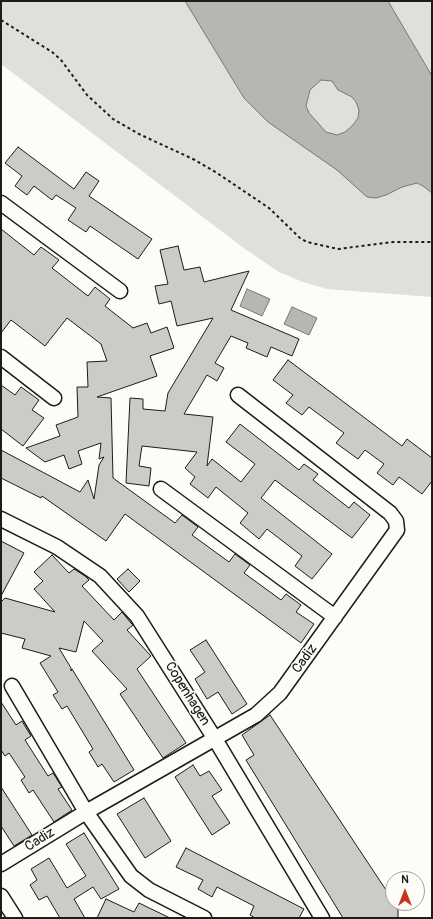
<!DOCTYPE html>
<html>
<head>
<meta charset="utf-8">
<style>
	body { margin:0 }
	#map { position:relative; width:433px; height:919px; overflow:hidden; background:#fdfcf7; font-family:Pangolin,sans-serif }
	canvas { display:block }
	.frame { position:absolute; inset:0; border:2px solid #1c1c1c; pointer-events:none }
	.north { position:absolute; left:385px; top:871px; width:40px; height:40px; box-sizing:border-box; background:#fdfcf7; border:1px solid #a3a29f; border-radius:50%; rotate:0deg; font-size:11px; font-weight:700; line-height:16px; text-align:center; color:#1c1c1c }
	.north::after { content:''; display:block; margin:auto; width:14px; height:18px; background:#c8321e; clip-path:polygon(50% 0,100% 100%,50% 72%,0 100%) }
</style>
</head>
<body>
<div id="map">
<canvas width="433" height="919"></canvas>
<div class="frame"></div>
<div class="north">N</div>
</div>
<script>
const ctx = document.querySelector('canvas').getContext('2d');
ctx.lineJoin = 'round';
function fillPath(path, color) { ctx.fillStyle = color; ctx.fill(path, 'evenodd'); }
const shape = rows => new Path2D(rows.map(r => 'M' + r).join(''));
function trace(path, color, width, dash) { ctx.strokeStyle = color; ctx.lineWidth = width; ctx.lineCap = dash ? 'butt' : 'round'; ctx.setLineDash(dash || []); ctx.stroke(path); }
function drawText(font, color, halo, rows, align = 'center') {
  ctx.font = font + ' Pangolin,sans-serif'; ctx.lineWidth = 3; ctx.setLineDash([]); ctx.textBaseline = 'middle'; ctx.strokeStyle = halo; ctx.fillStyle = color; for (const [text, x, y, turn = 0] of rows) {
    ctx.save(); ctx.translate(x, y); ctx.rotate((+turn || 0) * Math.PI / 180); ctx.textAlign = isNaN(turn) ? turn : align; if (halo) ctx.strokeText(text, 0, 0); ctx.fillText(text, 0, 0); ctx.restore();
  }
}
const green = shape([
	[1,1,432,1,432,297,327,289,303,282,279,272,245,249,1,64]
]);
const water = shape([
	[185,1,388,1,432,76,432,193,423,186,417,183,402,187,386,195,376,198,367,197,337,170,268,122,244,98,185,1],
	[321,80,332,81,338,90,352,97,356,102,359,110,358,118,353,125,345,132,337,135,326,132,309,113,306,106,310,90,321,80],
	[247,289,270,299,262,316,240,306,247,289],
	[292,307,317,318,309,335,284,324,292,307]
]);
const building = shape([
	[18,147,74,189,86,172,99,181,89,196,152,239,138,259,90,226,86,232,68,220,76,208,56,195,52,200,34,186,27,195,15,186,22,176,5,163,18,147],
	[1,229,34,255,41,247,59,260,52,268,88,296,95,287,110,299,105,306,133,328,147,323,151,333,167,327,174,348,150,356,157,376,97,397,111,398,113,478,175,523,182,515,198,527,192,535,229,562,235,554,250,565,244,573,281,600,286,594,301,605,296,612,314,624,301,643,125,514,106,541,42,496,41,498,1,478,1,450,80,492,88,480,94,499,99,465,104,457,99,459,101,443,78,451,82,464,69,469,64,455,45,462,26,448,60,436,56,425,78,417,77,387,88,387,87,362,107,361,101,344,67,318,45,346,11,320,1,333,1,229],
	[178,246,184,270,200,267,204,282,249,271,231,310,299,339,292,356,271,347,267,357,246,348,248,343,231,336,215,363,224,368,217,381,207,375,184,414,213,417,207,466,212,459,241,482,255,464,226,442,240,424,299,470,304,464,318,474,313,480,349,508,354,502,370,515,352,538,275,480,261,498,332,554,312,579,295,566,302,556,267,529,259,539,240,523,248,513,216,487,208,498,190,484,195,477,185,468,197,452,142,446,139,466,151,468,149,486,126,483,130,398,143,399,143,409,165,411,168,393,213,318,177,326,171,301,159,304,155,286,168,284,160,250,178,246],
	[288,360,402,446,407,439,432,458,432,481,422,494,399,477,393,485,377,473,384,464,365,450,358,459,336,443,344,433,309,407,302,415,286,403,293,395,273,380,288,360],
	[1,385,15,395,21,387,39,400,32,410,44,418,23,446,1,429,1,385],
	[1,541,24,553,1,596,1,541],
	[52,555,69,573,74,569,85,576,89,580,82,586,114,620,122,612,130,622,133,625,127,630,151,656,137,669,186,743,163,758,120,694,127,689,92,651,103,641,84,621,76,652,59,648,71,668,71,671,72,669,134,770,114,782,102,764,98,767,89,752,93,749,67,706,62,709,53,695,58,692,40,663,51,656,22,648,25,639,1,633,1,602,5,598,55,612,34,589,43,581,34,572,52,555],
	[128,569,140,581,129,592,117,579,128,569],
	[206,640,247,704,232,714,218,692,207,699,195,679,205,672,190,650,206,640],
	[1,702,16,725,22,721,31,736,25,740,48,776,53,773,62,787,58,789,72,810,54,822,33,790,29,793,21,780,25,777,9,753,5,756,1,750,1,702],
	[270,715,390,896,398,910,398,918,343,918,246,760,254,755,242,735,270,715],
	[193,765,200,776,209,771,222,790,212,796,230,823,212,835,175,777,193,765],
	[1,787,32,835,14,846,1,826,1,787],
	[144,798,171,841,145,858,117,814,144,798],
	[84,833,119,889,101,899,93,887,74,899,85,918,60,918,47,896,39,900,30,885,37,880,31,869,49,858,67,888,86,876,66,844,84,833],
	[186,848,304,909,299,918,255,918,250,915,254,906,217,887,212,897,198,889,203,880,176,867,186,848],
	[106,899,134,912,139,903,170,918,97,918,106,899]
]);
const path = shape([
	[1,20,52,52,61,60,87,95,113,119,139,134,195,160,217,173,269,208,300,238,307,242,338,249,393,242,432,242]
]);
const minor = shape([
	[1,203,120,291],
	[1,357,54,398],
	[161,489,335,617],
	[1,519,57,547,100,576,137,616,215,739,322,918],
	[12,686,86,812,131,876,149,890,204,918],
	[1,864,86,812,256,715,280,693,397,530,396,521,390,513,238,395],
	[1,896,15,918]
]);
const streetNames = [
	["Cadiz",305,659,-54],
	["Copenhagen",187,694,58],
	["Cadiz",40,840,-32]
];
fillPath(green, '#e0dfdb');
fillPath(water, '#b7b6b2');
trace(water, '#797876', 1);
fillPath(building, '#cccbc8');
trace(building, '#1c1c1c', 1);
trace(minor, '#1c1c1c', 17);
trace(path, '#1c1c1c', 2, [3, 3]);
trace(minor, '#fdfcf7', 14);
drawText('14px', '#1c1c1c', '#fdfcf7', streetNames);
</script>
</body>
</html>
